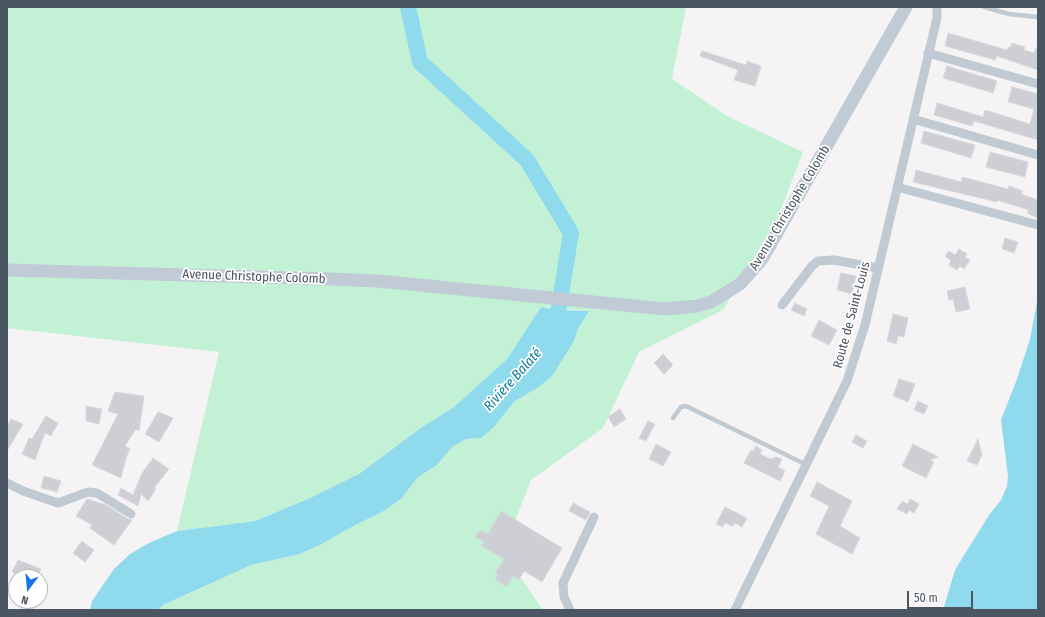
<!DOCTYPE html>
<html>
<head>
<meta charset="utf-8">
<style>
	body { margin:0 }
	#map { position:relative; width:1045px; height:617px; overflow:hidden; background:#f5f3f3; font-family:"Fira Sans Condensed",sans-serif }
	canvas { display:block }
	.frame { position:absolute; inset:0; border:8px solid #4a5661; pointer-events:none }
	.north { position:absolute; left:8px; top:569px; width:40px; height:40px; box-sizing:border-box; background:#fff; border:1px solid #b7bbc0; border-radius:50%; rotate:196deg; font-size:11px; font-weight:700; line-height:16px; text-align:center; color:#4a5661 }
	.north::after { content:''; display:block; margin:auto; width:14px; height:18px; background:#1a73e8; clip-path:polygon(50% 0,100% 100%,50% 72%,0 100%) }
	.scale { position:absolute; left:907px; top:591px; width:66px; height:18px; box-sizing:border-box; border:2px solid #4a5661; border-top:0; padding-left:5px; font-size:12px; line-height:14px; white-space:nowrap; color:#4a5661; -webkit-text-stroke:3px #fff; paint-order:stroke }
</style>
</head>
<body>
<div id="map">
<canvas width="1045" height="617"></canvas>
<div class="frame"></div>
<div class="north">N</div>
<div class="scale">50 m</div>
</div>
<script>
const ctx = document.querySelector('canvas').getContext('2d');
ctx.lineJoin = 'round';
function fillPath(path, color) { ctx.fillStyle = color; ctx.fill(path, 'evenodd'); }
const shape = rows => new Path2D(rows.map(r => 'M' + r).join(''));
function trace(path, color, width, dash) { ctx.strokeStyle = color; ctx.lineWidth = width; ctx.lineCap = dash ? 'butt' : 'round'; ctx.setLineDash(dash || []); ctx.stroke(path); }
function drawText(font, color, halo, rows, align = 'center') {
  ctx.font = font + ' "Fira Sans Condensed",sans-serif'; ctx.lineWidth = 3.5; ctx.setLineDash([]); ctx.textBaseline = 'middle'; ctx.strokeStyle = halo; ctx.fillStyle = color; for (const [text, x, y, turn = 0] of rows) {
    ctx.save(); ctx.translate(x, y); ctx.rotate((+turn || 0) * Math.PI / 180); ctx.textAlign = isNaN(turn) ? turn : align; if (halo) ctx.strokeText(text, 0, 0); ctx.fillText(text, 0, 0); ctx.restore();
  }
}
const green = shape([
	[7,7,686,7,672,79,727,116,803,152,778,217,723,310,639,352,603,428,531,480,503,552,543,610,158,610,163,605,251,565,300,554,320,545,357,524,382,512,401,499,418,477,437,465,452,447,466,439,481,438,493,428,515,401,539,387,553,375,574,341,578,329,589,311,541,307,507,359,454,407,422,427,359,474,310,498,255,521,177,531,219,352,7,328]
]);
const water = shape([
	[1038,296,1038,610,943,610,955,570,989,515,1001,500,1007,486,1008,476,1001,420,1017,379,1030,339],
	[541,307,559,310,589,311,578,329,574,341,553,375,539,387,515,401,493,428,481,438,466,439,452,447,437,465,418,477,401,499,382,512,357,524,320,545,300,554,251,565,163,605,158,610,90,610,92,601,114,569,130,554,149,543,177,531,255,521,310,498,359,474,422,427,454,407,507,359]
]);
const river = shape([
	[408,7,420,62,527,160,571,233,555,331]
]);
const building = shape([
	[948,33,1007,50,1008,47,1010,48,1012,43,1025,47,1024,50,1034,53,1036,48,1038,49,1038,70,997,56,995,60,945,46,948,33],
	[702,51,746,65,747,61,761,66,755,86,734,80,738,70,700,56,702,51],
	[947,66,997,81,993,93,943,78,947,66],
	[1012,87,1038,94,1038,140,974,121,972,126,934,115,937,103,983,117,985,110,1030,124,1034,109,1008,102,1012,87],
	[924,131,975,145,971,158,921,143,924,131],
	[990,152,1028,162,1025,177,986,167,990,152],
	[916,170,961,182,962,177,1008,189,1009,186,1023,191,1021,194,1038,200,1038,218,1027,213,1029,210,997,200,997,202,913,182,916,170],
	[1005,238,1018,242,1014,253,1002,249,1005,238],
	[959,249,967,254,965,257,970,260,964,269,960,266,957,270,949,265,951,261,945,256,949,251,955,255,959,249],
	[841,273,856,276,852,294,837,290,841,273],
	[965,287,970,309,956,312,953,299,949,300,947,291,965,287],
	[795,303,807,309,804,316,791,310,795,303],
	[893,314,908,318,904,337,898,336,896,344,887,341,893,314],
	[819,320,837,330,829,345,811,336,819,320],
	[663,354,673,365,664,374,654,363,663,354],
	[899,379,915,384,908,402,893,396,899,379],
	[115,392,144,396,139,431,136,429,125,446,130,449,126,458,121,478,92,465,118,414,108,411,115,392],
	[918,401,928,406,924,414,914,410,918,401],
	[86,406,102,409,99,424,86,421,86,406],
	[620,409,626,419,614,427,608,417,620,409],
	[158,412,173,418,159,442,145,434,158,412],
	[46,416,58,423,51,436,45,433,35,460,22,454,29,438,32,439,46,416],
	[11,419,23,424,7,451,7,426,11,419],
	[648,421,655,424,646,441,639,438,648,421],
	[856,435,867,441,863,448,852,442,856,435],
	[978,439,982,455,977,465,967,461,978,439],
	[656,444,671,452,663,466,649,459,656,444],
	[913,444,938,457,930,460,934,462,926,478,902,466,913,444],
	[756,446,762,450,760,454,770,459,776,457,782,459,778,467,785,471,780,481,744,463,751,450,753,451,756,446],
	[153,458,169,469,154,488,156,489,148,501,141,494,138,506,118,495,121,488,133,495,142,473,153,458],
	[44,476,61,481,57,492,41,488,44,476],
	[817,482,852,501,840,526,860,538,852,554,816,534,829,506,810,496,817,482],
	[87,499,106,505,128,519,132,520,114,545,90,528,92,525,76,516,87,499],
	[910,499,919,504,914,513,909,510,907,514,897,509,902,501,908,504,910,499],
	[573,503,590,512,586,520,569,511,573,503],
	[725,507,747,518,742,527,735,523,733,526,725,523,723,527,716,524,725,507],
	[501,511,562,548,542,582,524,571,519,580,513,576,507,587,495,579,498,575,495,573,504,559,481,546,484,542,475,537,480,530,488,534,501,511],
	[82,541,94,550,85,562,73,553,82,541],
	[18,560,41,569,37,577,22,577,12,572,18,560]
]);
const lane = shape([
	[984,7,1009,14,1038,17],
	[673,418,681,407,686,406,807,465]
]);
const street = shape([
	[928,53,1038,84],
	[913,119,1038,155],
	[897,187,1038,225],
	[782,305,812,266,818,261,834,260,878,268],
	[7,483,23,491,58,503,88,492,97,493,131,514],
	[570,610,564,597,563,583,594,517],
	[735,610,847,381,865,325,937,18,937,7]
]);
const secondary = shape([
	[7,270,330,279,378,281,665,309,697,306,711,302,740,284,762,259,906,7]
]);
const streetNames = [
	["Avenue Christophe Colomb",790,208,-59],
	["Avenue Christophe Colomb",254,277,2],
	["Route de Saint-Louis",852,315,-75]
];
const waterNames = [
	["Rivière Balaté",513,380,-48]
];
fillPath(green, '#c3f1d5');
fillPath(water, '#90daee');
trace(river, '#90daee', 16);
fillPath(building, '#cdcfd5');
trace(building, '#d7d9de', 1);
trace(lane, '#c1cad2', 4.5);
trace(street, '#c1cad2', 9);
trace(secondary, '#c1cbd6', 13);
drawText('13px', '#4a5661', '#fff', streetNames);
drawText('italic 14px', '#0c7c9b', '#fff', waterNames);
</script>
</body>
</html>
